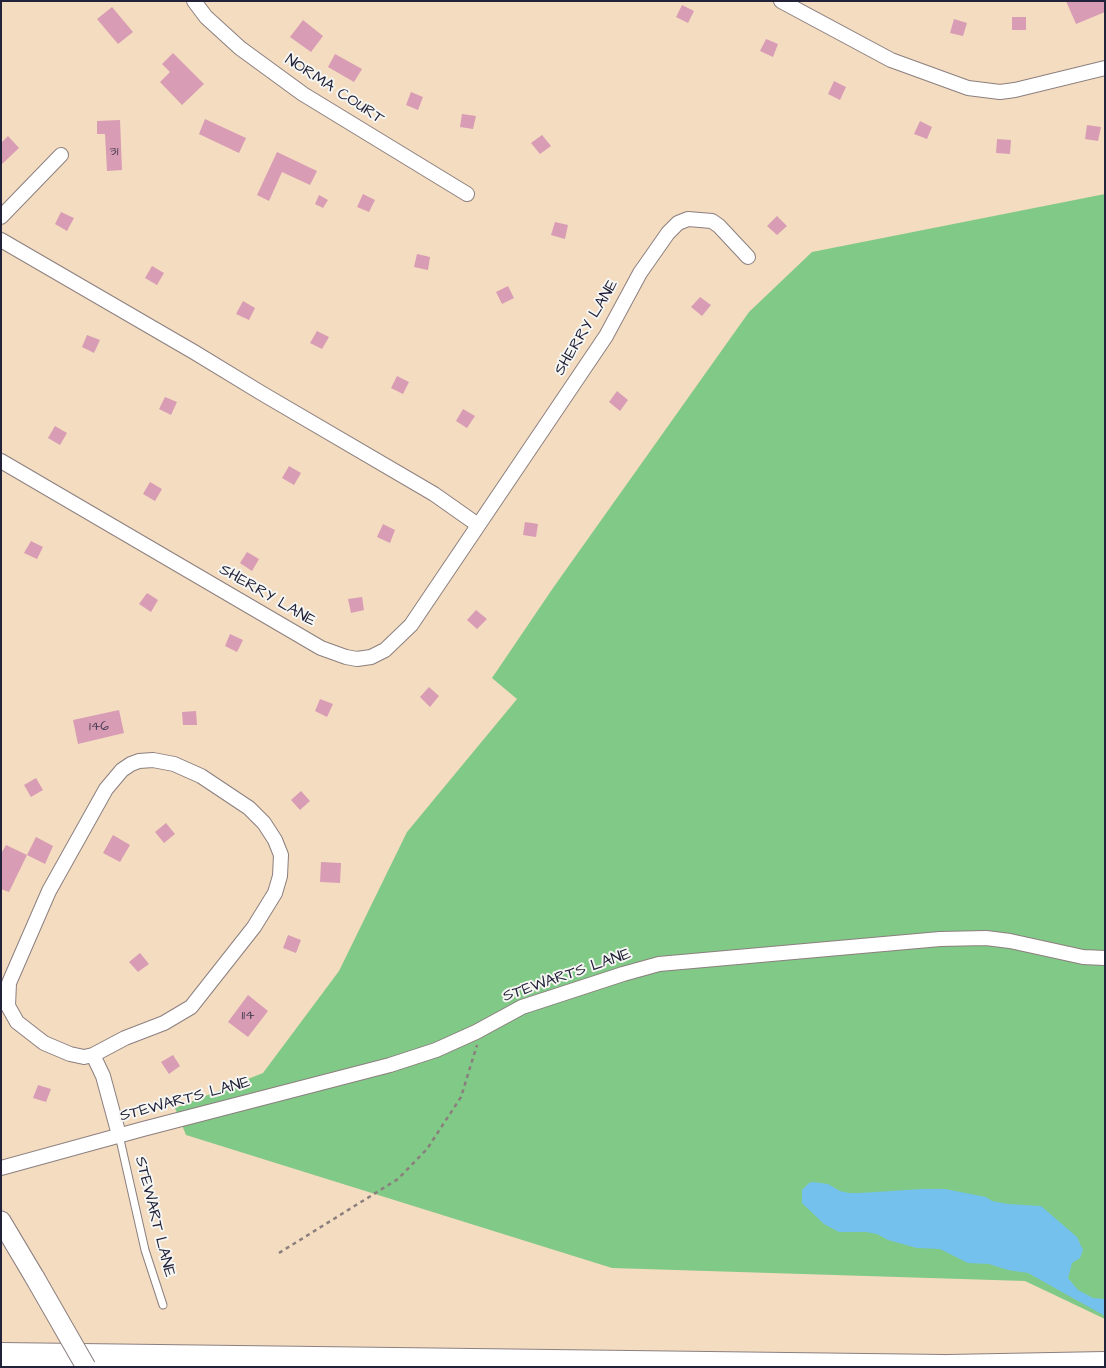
<!DOCTYPE html>
<html>
<head>
<meta charset="utf-8">
<style>
	body { margin:0 }
	#map { position:relative; width:1106px; height:1368px; overflow:hidden; background:#f4dcc0; font-family:"Architects Daughter",sans-serif }
	canvas { display:block }
	.frame { position:absolute; inset:0; border:2px solid #22223b; pointer-events:none }
</style>
</head>
<body>
<div id="map">
<canvas width="1106" height="1368"></canvas>
<div class="frame"></div>
</div>
<script>
const ctx = document.querySelector('canvas').getContext('2d');
ctx.lineJoin = 'round';
function fillPath(path, color) { ctx.fillStyle = color; ctx.fill(path, 'evenodd'); }
const shape = rows => new Path2D(rows.map(r => 'M' + r).join(''));
function trace(path, color, width, dash) { ctx.strokeStyle = color; ctx.lineWidth = width; ctx.lineCap = dash ? 'butt' : 'round'; ctx.setLineDash(dash || []); ctx.stroke(path); }
function drawText(font, color, halo, rows, align = 'center') {
  ctx.font = font + ' "Architects Daughter",sans-serif'; ctx.lineWidth = 4; ctx.setLineDash([]); ctx.textBaseline = 'middle'; ctx.strokeStyle = halo; ctx.fillStyle = color; for (const [text, x, y, turn = 0] of rows) {
    ctx.save(); ctx.translate(x, y); ctx.rotate((+turn || 0) * Math.PI / 180); ctx.textAlign = isNaN(turn) ? turn : align; if (halo) ctx.strokeText(text, 0, 0); ctx.fillText(text, 0, 0); ctx.restore();
  }
}
const green = shape([
	[1105,194,1105,1319,1025,1281,612,1268,186,1135,175,1108,263,1073,339,971,407,832,517,699,492,678,553,588,749,312,812,252]
]);
const water = shape([
	[813,1182,828,1184,840,1191,849,1193,860,1193,922,1189,945,1189,986,1197,992,1201,1008,1204,1041,1206,1077,1237,1083,1250,1080,1258,1072,1263,1068,1278,1078,1290,1093,1298,1105,1299,1105,1316,1028,1273,1008,1270,989,1264,968,1263,940,1249,917,1248,888,1240,877,1234,866,1232,839,1232,824,1224,802,1203,802,1190,809,1183]
]);
const building = shape([
	[1066,1,1105,1,1105,12,1076,24],
	[682,5,694,11,688,23,676,17],
	[112,7,133,32,118,44,97,19],
	[1012,17,1026,17,1026,30,1012,30],
	[954,19,967,23,963,36,950,33],
	[303,20,323,36,311,52,290,37],
	[766,39,778,44,773,57,760,51],
	[173,53,204,84,182,105,160,82,170,72,162,64],
	[335,54,362,69,354,82,328,67],
	[834,81,846,87,840,100,828,94],
	[411,92,423,97,418,110,406,105],
	[462,114,476,116,473,129,460,127],
	[205,119,246,138,239,153,199,134],
	[120,120,122,170,107,171,105,134,97,134,97,121],
	[920,121,932,127,927,139,914,134],
	[1087,125,1101,127,1098,141,1085,139],
	[542,135,551,146,540,154,531,143],
	[8,136,19,148,1,165,1,143],
	[997,139,1011,140,1010,154,996,153],
	[277,152,317,171,310,185,282,172,269,201,257,195],
	[363,194,375,200,369,212,357,207],
	[319,195,328,200,323,208,315,204],
	[61,212,74,218,67,231,55,224],
	[777,216,787,226,777,235,767,226],
	[555,222,568,225,565,239,551,235],
	[417,254,430,257,428,270,414,267],
	[152,266,164,273,157,285,145,278],
	[508,286,514,298,502,304,496,292],
	[700,297,711,305,702,316,691,307],
	[243,301,255,308,249,320,236,314],
	[317,331,329,337,322,349,310,343],
	[87,335,100,340,94,353,82,347],
	[397,376,409,382,403,394,391,388],
	[617,391,628,400,620,411,609,402],
	[165,397,177,402,171,415,159,409],
	[463,409,475,416,467,428,456,421],
	[55,426,67,433,60,445,48,438],
	[289,466,301,473,294,485,282,478],
	[150,482,162,489,155,501,143,494],
	[525,522,538,524,536,537,523,535],
	[383,524,395,530,390,543,377,537],
	[31,541,43,547,37,559,24,553],
	[247,552,259,559,252,571,240,563],
	[147,593,158,600,151,612,139,604],
	[362,597,364,610,351,613,348,599],
	[476,610,487,619,477,629,467,620],
	[230,634,243,640,237,652,225,646],
	[429,687,439,696,430,707,420,697],
	[320,699,333,704,327,717,315,711],
	[119,710,124,733,78,744,73,720],
	[196,711,197,725,183,725,182,712],
	[36,778,43,790,31,797,24,785],
	[301,791,310,801,300,810,291,800],
	[166,823,175,834,164,843,155,832],
	[113,835,130,845,120,862,103,853],
	[36,837,53,846,45,864,27,855],
	[6,845,27,855,9,892,1,889,1,854],
	[321,862,341,863,340,883,320,882],
	[288,935,301,940,296,953,283,948],
	[140,953,149,964,138,972,129,962],
	[248,995,268,1011,248,1037,228,1022],
	[173,1055,180,1066,169,1074,161,1062],
	[38,1085,51,1089,46,1102,33,1098]
]);
const path = shape([
	[279,1253,398,1179,427,1149,461,1097,477,1045]
]);
const lane = shape([
	[119,1135,145,1250,163,1305]
]);
const street = shape([
	[194,1,206,17,240,48,303,94,467,194],
	[781,1,891,60,968,88,1000,92,1015,90,1105,68],
	[1,217,61,155],
	[1,240,194,352,263,394,434,494,478,525],
	[1,461,321,648,346,657,357,659,371,657,385,650,411,625,606,336,640,273,668,233,678,223,688,219,712,221,719,226,748,257],
	[153,760,174,764,201,776,249,808,264,823,275,840,281,855,280,876,275,893,254,927,191,1007,164,1023,125,1038,93,1055,84,1057,70,1054,44,1043,17,1022,8,1006,9,983,49,891,106,789,122,770,131,764,139,761,153,760],
	[93,1055,103,1076,119,1135],
	[1,1168,143,1129,390,1065,436,1050,476,1032,522,1007,623,974,659,964,940,939,986,938,1010,941,1083,957,1105,958]
]);
const secondary = shape([
	[1,1221,35,1278]
]);
const highway = shape([
	[1,1355,944,1367],
	[948,1367,1105,1364]
]);
const secondaryBridge = shape([
	[35,1278,86,1367]
]);
const numberNames = [
	["31",114,152],
	["146",99,727],
	["114",248,1016]
];
const streetNames = [
	["NORMA COURT",334,90,33],
	["SHERRY LANE",587,328,-59],
	["SHERRY LANE",267,596,30],
	["STEWARTS LANE",567,976,-19],
	["STEWARTS LANE",185,1100,-15],
	["STEWART LANE",154,1217,76]
];
fillPath(green, '#81c986');
fillPath(water, '#74c1ee');
fillPath(building, '#d89cb4');
trace(lane, '#8b7f7e', 9);
trace(street, '#8b7f7e', 16);
trace(secondary, '#8b7f7e', 21);
trace(highway, '#8b7f7e', 26);
trace(path, '#8b7f7e', 2.5, [4, 4]);
trace(lane, '#fff', 7);
trace(street, '#fff', 14);
trace(secondary, '#fff', 19);
trace(highway, '#fff', 24);
trace(secondaryBridge, '#8b7f7e', 21, []);
trace(secondaryBridge, '#fff', 19);
drawText('14px', '#504059', null, numberNames);
drawText('16px', '#22223b', '#f6f6f2', streetNames);
</script>
</body>
</html>
